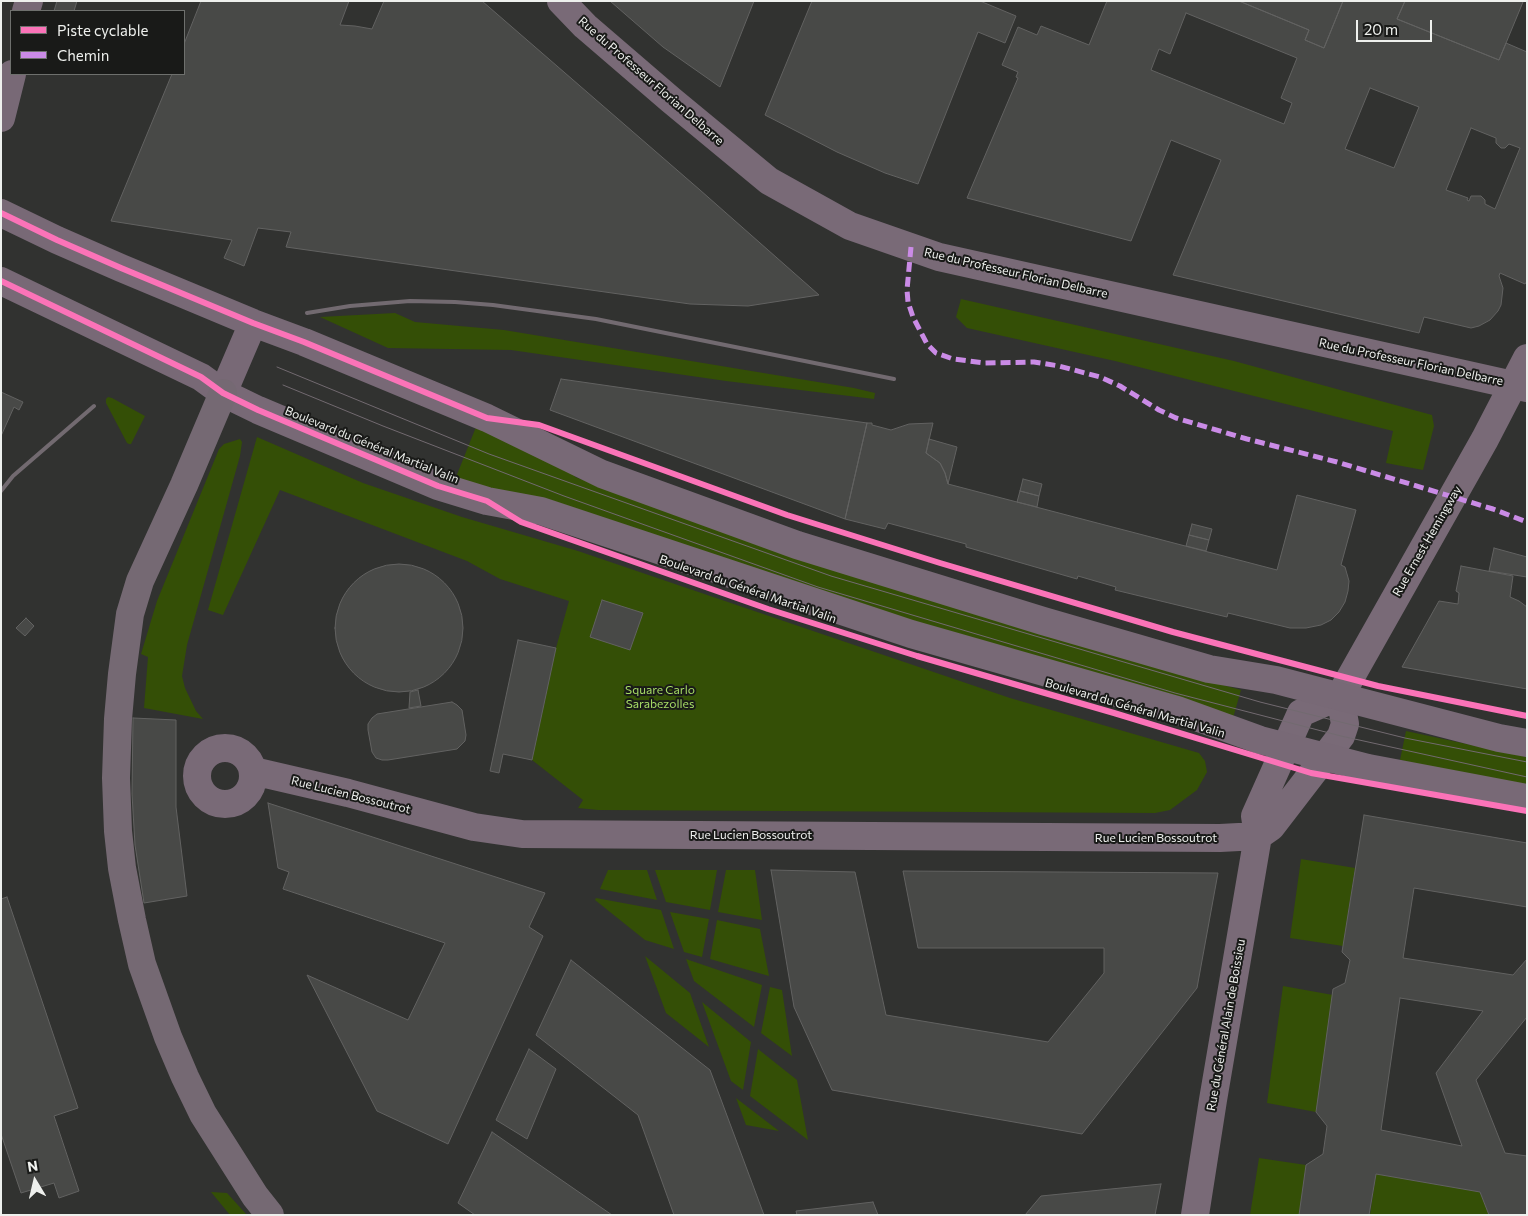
<!DOCTYPE html>
<html>
<head>
<meta charset="utf-8">
<style>
	body { margin:0 }
	#map { position:relative; width:1528px; height:1216px; overflow:hidden; background:#313230; font-family:Commissioner,sans-serif }
	canvas { display:block }
	.frame { position:absolute; inset:0; border:2px solid #eef0ed; pointer-events:none }
	.legend { position:absolute; left:10px; top:10px; width:175px; height:65px; box-sizing:border-box; background:#191a18; border:1px solid #6e706d; margin:0; padding:6px 9px; list-style:none; font-size:15px; color:#eef0ed }
	.legend li { display:flex; align-items:center; gap:10px; height:25px }
	.legend b { width:25px; border:1px solid #6e706d }
	.north { position:absolute; left:10px; top:1156px; width:50px; height:50px; -webkit-text-stroke:4px #191a18; paint-order:stroke; rotate:351deg; font-size:14px; font-weight:700; line-height:20px; text-align:center; color:#eef0ed }
	.north::after { content:''; display:block; margin:auto; width:18px; height:22px; background:#eef0ed; clip-path:polygon(50% 0,100% 100%,50% 72%,0 100%) }
	.scale { position:absolute; left:1356px; top:20px; width:76px; height:22px; box-sizing:border-box; border:2px solid #eef0ed; border-top:0; padding-left:6px; font-size:15px; line-height:18px; white-space:nowrap; color:#eef0ed; -webkit-text-stroke:4px #191a18; paint-order:stroke }
</style>
</head>
<body>
<div id="map">
<canvas width="1528" height="1216"></canvas>
<div class="frame"></div>
<ul class="legend">
<li><b style="height:6px;background:#fb73b8"></b>Piste cyclable</li>
<li><b style="height:6px;background:#ca8be6"></b>Chemin</li>
</ul>
<div class="north">N</div>
<div class="scale">20 m</div>
</div>
<script>
const ctx = document.querySelector('canvas').getContext('2d');
ctx.lineJoin = 'round';
function fillPath(path, color) { ctx.fillStyle = color; ctx.fill(path, 'evenodd'); }
const shape = rows => new Path2D(rows.map(r => 'M' + r).join(''));
function trace(path, color, width, dash) { ctx.strokeStyle = color; ctx.lineWidth = width; ctx.lineCap = dash ? 'butt' : 'round'; ctx.setLineDash(dash || []); ctx.stroke(path); }
function drawText(font, color, halo, rows, align = 'center') {
  ctx.font = font + ' Commissioner,sans-serif'; ctx.lineWidth = 4; ctx.setLineDash([]); ctx.textBaseline = 'middle'; ctx.strokeStyle = halo; ctx.fillStyle = color; for (const [text, x, y, turn = 0] of rows) {
    ctx.save(); ctx.translate(x, y); ctx.rotate((+turn || 0) * Math.PI / 180); ctx.textAlign = isNaN(turn) ? turn : align; if (halo) ctx.strokeText(text, 0, 0); ctx.fillText(text, 0, 0); ctx.restore();
  }
}
const green = shape([
	[961,299,1234,361,1432,415,1434,426,1423,470,1386,463,1393,431,1115,361,967,328,956,317],
	[395,313,415,322,504,330,854,388,875,393,874,399,726,381,511,350,388,348,320,317],
	[108,397,112,398,145,416,131,444,129,444,127,443,106,403,106,399],
	[476,427,574,474,575,477,712,527,1130,659,1241,690,1233,718,454,482],
	[257,437,363,483,462,517,578,551,1010,698,1199,753,1205,761,1207,772,1197,790,1170,810,1155,813,598,810,578,808,583,800,532,760,556,648,569,601,500,579,467,561,280,490,223,615,208,610],
	[240,439,242,442,240,456,187,645,182,676,185,688,196,711,203,719,144,708,148,657,141,654,157,601,219,449,224,444],
	[1406,731,1527,757,1527,787,1400,760],
	[1301,859,1355,868,1343,946,1290,938],
	[608,870,647,870,657,900,600,889],
	[655,870,717,870,710,910,666,902],
	[726,870,755,870,762,920,718,912],
	[596,898,661,910,674,949,645,940,595,900],
	[670,912,709,919,702,957,684,952],
	[717,920,760,929,769,976,710,959],
	[645,956,690,993,709,1047,666,1013],
	[686,959,762,985,754,1027,694,981],
	[1283,986,1333,995,1316,1112,1267,1103],
	[770,987,782,990,792,1056,761,1033],
	[702,1002,751,1042,743,1090,731,1081],
	[758,1049,797,1080,808,1140,750,1096],
	[736,1098,779,1131,746,1125],
	[1259,1158,1306,1165,1299,1215,1250,1215],
	[1376,1174,1480,1192,1489,1215,1370,1215],
	[211,1192,227,1193,247,1215,230,1215]
]);
const building = shape([
	[57,1,77,1,74,11,54,11,57,1],
	[201,1,349,1,340,25,355,26,372,29,384,1,482,1,700,190,819,295,748,306,690,304,286,247,291,232,258,228,244,266,224,258,232,240,111,221,172,74,184,74,184,44,201,1],
	[610,1,754,1,720,87,663,47,610,1],
	[812,1,980,1,1016,16,1005,43,978,32,918,184,885,173,837,152,765,115,812,1],
	[1107,1,1239,1,1309,30,1305,40,1324,48,1343,1,1405,1,1397,19,1499,60,1506,43,1527,52,1527,281,1525,284,1500,273,1499,276,1503,288,1501,305,1498,311,1490,320,1479,326,1471,328,1424,317,1419,333,1173,275,1221,160,1171,140,1131,241,967,198,1018,78,1016,77,1018,72,1002,65,1018,27,1037,35,1041,26,1089,45,1107,1],
	[1186,13,1297,58,1281,98,1292,103,1284,124,1151,70,1159,49,1170,54,1186,13],
	[1370,88,1419,107,1394,168,1345,149,1370,88],
	[1471,128,1496,138,1496,143,1501,148,1505,148,1509,144,1520,148,1495,209,1485,204,1485,200,1481,196,1471,196,1469,201,1467,200,1468,198,1446,190,1471,128],
	[1239,1,1343,1,1324,48,1305,40,1309,30,1239,1],
	[1405,1,1520,1,1523,2,1499,60,1397,19,1405,1],
	[561,379,867,423,845,519,550,410,561,379],
	[1,392,23,402,19,410,14,407,1,436,1,392],
	[867,423,872,423,872,425,891,430,909,424,933,423,926,453,940,463,945,473,948,484,1277,570,1297,495,1356,510,1341,565,1345,567,1349,581,1348,591,1345,602,1339,612,1331,620,1321,625,1306,628,1290,628,1228,613,1227,617,1115,590,1116,587,1078,576,1077,579,966,547,966,544,888,523,885,529,845,519,867,423],
	[929,439,957,447,948,484,945,473,940,463,926,453,929,439],
	[1023,479,1042,484,1039,496,1020,491,1023,479],
	[1020,491,1039,496,1037,507,1017,502,1020,491],
	[1192,524,1212,529,1209,540,1189,535,1192,524],
	[1189,535,1209,540,1206,551,1186,546,1189,535],
	[1494,548,1527,557,1527,577,1489,571,1494,548],
	'335 628a64 64 0 1 1 128 0a64 64 0 1 1-128 0Z',
	[1461,566,1513,576,1510,597,1519,601,1527,607,1527,689,1402,667,1439,601,1458,604,1459,593,1456,591,1461,566],
	[602,600,643,613,630,650,590,637,602,600],
	[26,618,34,626,25,636,16,628,26,618],
	[518,640,556,648,532,760,503,754,499,773,490,771,518,640],
	[418,690,421,706,409,708,410,692,418,690],
	[452,702,457,705,462,710,466,735,465,741,457,749,388,760,382,760,376,758,372,752,368,730,368,724,372,718,377,714,452,702],
	[133,718,176,720,176,807,187,896,144,903,135,845,132,794,133,718],
	[268,803,545,893,529,927,543,936,448,1144,377,1111,307,975,408,1020,445,943,283,889,289,872,278,868,268,803],
	[1364,815,1527,843,1527,907,1414,888,1403,958,1513,975,1527,959,1527,1017,1476,1080,1505,1153,1527,1156,1527,1215,1489,1215,1480,1192,1376,1174,1369,1215,1299,1215,1306,1165,1323,1154,1327,1126,1316,1112,1333,989,1345,983,1350,960,1342,952,1364,815],
	[1400,998,1483,1011,1436,1073,1462,1146,1381,1130,1400,998],
	[771,870,855,872,886,1015,1048,1042,1104,973,1104,948,918,948,903,871,1218,873,1197,988,1082,1134,832,1090,794,1007,771,870],
	[7,897,78,1108,54,1116,79,1191,59,1198,54,1183,21,1193,1,1134,1,899,7,897],
	[571,960,710,1070,764,1215,674,1215,638,1115,536,1035,571,960],
	[529,1049,556,1069,527,1139,496,1120,529,1049],
	[492,1132,612,1215,475,1215,458,1203,492,1132],
	[1161,1184,1155,1215,1025,1215,1041,1196,1161,1184],
	[873,1202,878,1215,797,1215,796,1211,873,1202]
]);
const minor = shape([
	[561,1,585,26,671,100,769,181,850,226,939,257,1527,388],
	[1340,696,1485,439,1527,358],
	'197 776a28 28 0 1 1 56 0a28 28 0 1 1-56 0Z',
	[253,771,348,793,474,827,522,834,1220,838,1258,836],
	[1258,836,1271,827,1341,736,1345,724,1340,696],
	[1195,1215,1213,1100,1258,836,1255,816,1301,713,1340,696]
]);
const primary = shape([
	[26,11,29,1],
	[1,118,12,74],
	[1,213,57,240,121,268,253,323,304,342,487,418,602,474,797,545,1043,621,1209,669,1276,680,1499,738,1527,743],
	[1,281,201,377,223,393,258,410,438,486,487,501,541,511,911,634,1177,710,1260,740,1368,768,1527,798],
	[223,393,253,323]
]);
const trunk = shape([
	[223,393,184,485,140,581,130,614,122,674,118,719,116,778,118,831,122,868,132,920,142,964,168,1037,185,1077,203,1114,255,1196,270,1215]
]);
const tram = shape([
	[277,367,489,454,831,576,1260,702,1405,738,1527,762],
	[283,385,383,426,564,496,818,587,1175,693,1341,736,1527,777]
]);
const rail = shape([
	[307,313,350,306,410,301,455,302,493,305,596,319,894,379],
	[1,491,13,476,94,406]
]);
const quiet = shape([
	[911,247,907,290,908,302,913,317,927,344,936,353,953,359,985,363,1034,362,1059,366,1100,377,1120,386,1159,410,1176,418,1247,439,1337,462,1493,509,1527,522]
]);
const cycleway = shape([
	[1,213,57,240,121,268,253,323,304,342,487,418,539,425,787,515,940,563,1173,632,1378,686,1527,716],
	[1,281,201,377,223,393,258,410,438,486,487,501,521,522,768,609,917,656,1114,713,1311,773,1527,811]
]);
const streetNames = [
	["Rue du Professeur Florian Delbarre",651,81,41],
	["Rue du Professeur Florian Delbarre",1016,273,13],
	["Rue du Professeur Florian Delbarre",1411,362,12],
	["Boulevard du Général Martial Valin",372,445,22],
	["Rue Ernest Hemingway",1427,541,-60],
	["Boulevard du Général Martial Valin",748,589,19],
	["Boulevard du Général Martial Valin",1135,708,16],
	["Rue Lucien Bossoutrot",351,795,14],
	["Rue Lucien Bossoutrot",751,835],
	["Rue Lucien Bossoutrot",1156,838],
	["Rue du Général Alain de Boissieu",1226,1025,-80]
];
const parkNames = [
	["Square Carlo",660,690],
	["Sarabezolles",660,704]
];
fillPath(green, '#344f06');
fillPath(building, '#484947');
trace(building, '#626261', 1);
trace(minor, '#796a77', 28);
trace(primary, '#786976', 28);
trace(trunk, '#756973', 28);
trace(tram, '#726a70', 1);
trace(rail, '#726a70', 4);
trace(quiet, '#ca8be6', 5, [10, 5]);
trace(cycleway, '#fb73b8', 6);
drawText('12px', '#eef0ed', '#191a18', streetNames);
drawText('12px', '#a7dd66', '#191a18', parkNames);
</script>
</body>
</html>
